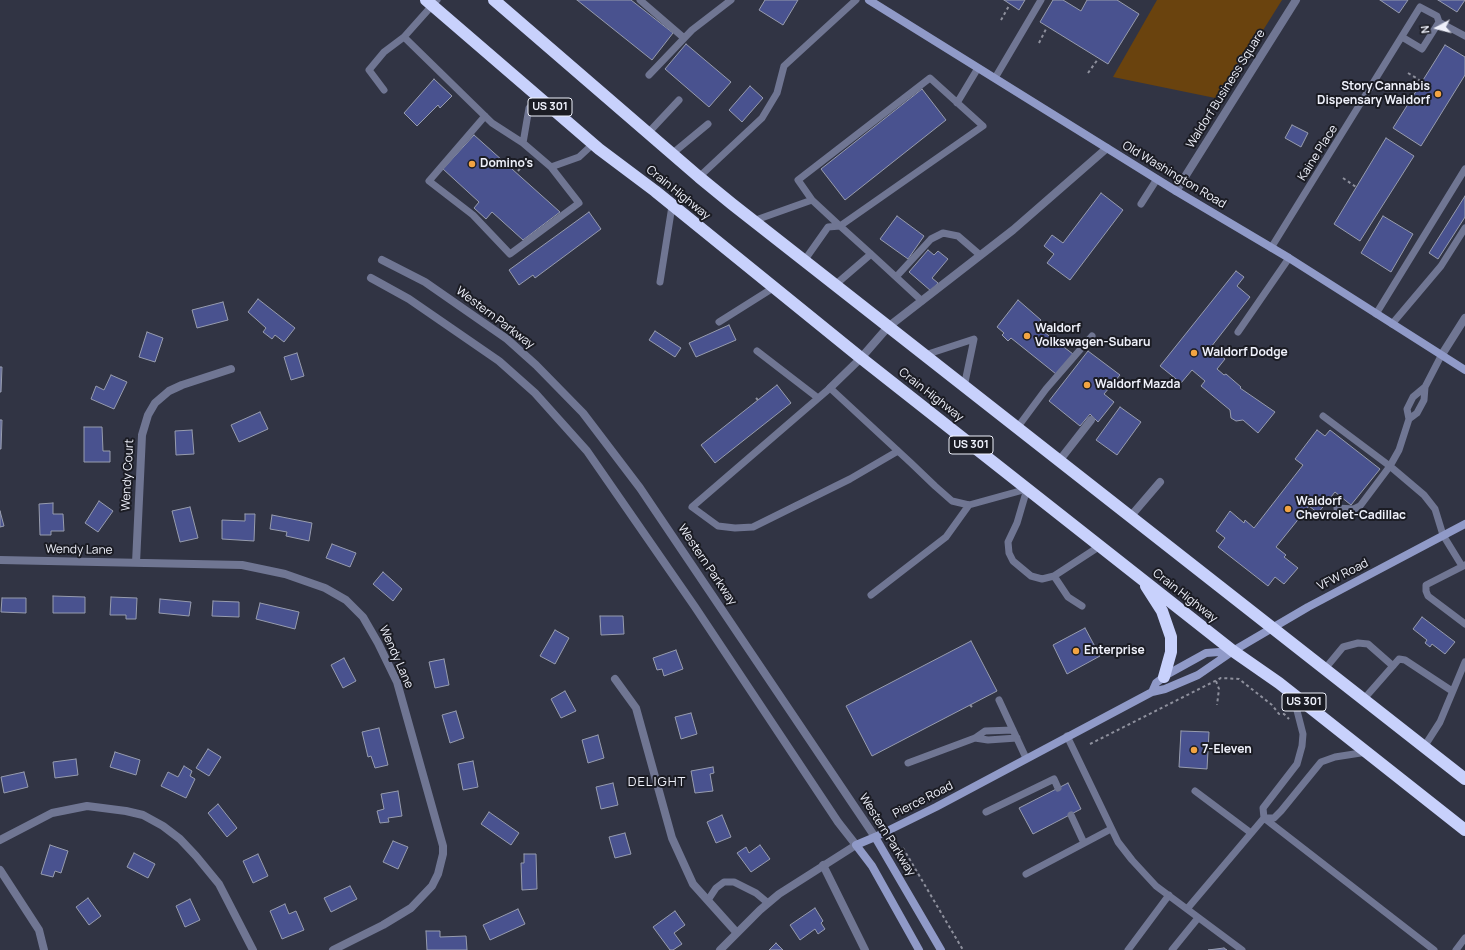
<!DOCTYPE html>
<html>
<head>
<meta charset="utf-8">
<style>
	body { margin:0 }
	#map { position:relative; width:1465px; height:950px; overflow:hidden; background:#313444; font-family:Manrope,sans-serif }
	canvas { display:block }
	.north { position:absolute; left:1417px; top:8px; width:40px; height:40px; -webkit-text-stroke:3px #1b1c24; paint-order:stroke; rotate:263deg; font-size:11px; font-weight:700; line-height:16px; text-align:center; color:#eff1fb }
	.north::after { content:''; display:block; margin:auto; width:14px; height:18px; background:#eff1fb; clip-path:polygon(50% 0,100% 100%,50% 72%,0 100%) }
</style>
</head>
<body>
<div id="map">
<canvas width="1465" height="950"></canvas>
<div class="north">N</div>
</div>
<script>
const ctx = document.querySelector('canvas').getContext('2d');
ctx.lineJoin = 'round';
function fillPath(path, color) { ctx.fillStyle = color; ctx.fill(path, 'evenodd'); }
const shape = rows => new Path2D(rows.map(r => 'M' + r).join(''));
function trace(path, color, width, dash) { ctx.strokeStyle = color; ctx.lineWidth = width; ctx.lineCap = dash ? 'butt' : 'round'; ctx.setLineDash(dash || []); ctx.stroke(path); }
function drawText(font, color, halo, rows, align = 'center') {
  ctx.font = font + ' Manrope,sans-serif'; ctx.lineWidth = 4; ctx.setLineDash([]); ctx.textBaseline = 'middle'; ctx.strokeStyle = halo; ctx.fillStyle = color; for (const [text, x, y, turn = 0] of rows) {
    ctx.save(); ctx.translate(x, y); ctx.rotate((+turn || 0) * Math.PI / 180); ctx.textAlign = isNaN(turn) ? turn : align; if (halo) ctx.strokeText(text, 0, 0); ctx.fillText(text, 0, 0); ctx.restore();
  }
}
const green = shape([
	[1157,0,1282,0,1220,99,1113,77]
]);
const building = shape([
	[577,0,631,0,673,33,652,60,577,0],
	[765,0,798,0,783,25,759,10,765,0],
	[1004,0,1025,0,1019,10,1004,0],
	[1053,0,1063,0,1081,11,1087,0,1117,0,1139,14,1108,64,1040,22,1053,0],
	[1380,0,1408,0,1399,13,1380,0],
	[1438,0,1465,0,1457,12,1438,0],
	[686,44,731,82,709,107,665,69,686,44],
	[1445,45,1465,57,1465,75,1421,146,1393,128,1445,45],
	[434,79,452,96,440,108,438,105,417,126,404,113,434,79],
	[750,86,763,98,742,122,729,110,750,86],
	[922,89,946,120,845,200,821,169,922,89],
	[1292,125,1308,133,1301,147,1285,138,1292,125],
	[474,135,560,212,523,240,492,212,486,219,474,208,479,202,443,169,474,135],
	[1386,138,1414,156,1360,241,1334,224,1386,138],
	[1101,193,1123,210,1070,280,1047,263,1054,254,1044,246,1052,235,1063,243,1101,193],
	[1465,196,1465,217,1438,259,1429,253,1465,196],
	[589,212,601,229,535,278,533,275,519,285,509,270,589,212],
	[897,216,924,236,908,259,880,239,897,216],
	[1383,216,1413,234,1391,272,1361,253,1383,216],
	[928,250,934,255,938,251,948,259,932,278,938,283,931,291,909,272,928,250],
	[1236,271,1244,277,1237,286,1250,297,1211,347,1225,359,1217,369,1224,375,1226,374,1241,387,1240,388,1275,412,1258,433,1243,420,1236,421,1231,418,1230,410,1201,386,1205,381,1192,370,1181,383,1160,366,1236,271],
	[258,299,295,328,284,342,275,335,272,339,263,332,266,328,248,312,258,299],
	[1018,300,1041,320,1036,326,1073,354,1056,374,1011,338,1008,341,1002,335,1004,333,997,327,1018,300],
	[223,302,228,320,197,328,192,310,223,302],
	[729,325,736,340,696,357,689,343,729,325],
	[655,331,681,348,675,357,649,340,655,331],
	[147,332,163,338,155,362,139,357,147,332],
	[1088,351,1120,375,1104,394,1114,402,1098,422,1090,414,1080,426,1049,401,1088,351],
	[297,353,304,376,291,380,284,357,297,353],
	[0,367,2,367,1,392,0,392,0,367],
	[111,375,127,382,114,409,91,399,96,386,104,390,111,375],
	[777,385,791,403,715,463,701,445,777,385],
	[1120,407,1141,422,1117,455,1096,440,1120,407],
	[260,412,268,429,239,442,231,425,260,412],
	[0,420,2,420,1,449,0,449,0,420],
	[84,427,102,427,103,451,110,451,110,462,84,462,84,427],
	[192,430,194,454,176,455,175,431,192,430],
	[1317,430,1325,436,1330,430,1380,469,1351,505,1335,492,1318,513,1309,506,1276,547,1286,555,1284,557,1298,568,1284,584,1275,577,1268,586,1218,547,1225,538,1216,531,1230,511,1244,523,1245,520,1254,528,1303,465,1295,459,1317,430],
	[99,501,113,511,98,532,85,523,99,501],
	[53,503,53,514,63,514,64,531,51,531,51,535,40,535,39,504,53,503],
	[190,507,198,538,180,542,172,511,190,507],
	[0,511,4,526,0,527,0,511],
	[245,514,255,514,254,541,222,539,222,520,245,521,245,514],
	[272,515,312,523,309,541,286,536,287,532,270,529,272,515],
	[332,544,356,553,350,567,326,558,332,544],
	[383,572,402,589,393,601,373,584,383,572],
	[53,596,85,597,85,613,53,613,53,596],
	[111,597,137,598,136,619,126,619,126,615,110,615,111,597],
	[2,598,26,598,26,613,1,612,2,598],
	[160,599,191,602,189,616,159,613,160,599],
	[213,601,239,602,239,617,212,616,213,601],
	[260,603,299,612,295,629,256,619,260,603],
	[600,616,623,616,624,634,601,635,600,616],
	[1422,617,1455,642,1445,654,1432,644,1430,647,1425,643,1427,640,1413,629,1422,617],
	[1085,628,1100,656,1067,674,1053,645,1085,628],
	[555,630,569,638,555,664,540,656,555,630],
	[971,641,997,691,872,756,846,706,971,641],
	[676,650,683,669,664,676,662,669,657,670,653,658,676,650],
	[344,658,356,681,343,688,331,665,344,658],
	[444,659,449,685,435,688,429,662,444,659],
	[565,691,576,711,561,718,551,699,565,691],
	[456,711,464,738,450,743,442,715,456,711],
	[691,713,697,734,681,739,675,717,691,713],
	[379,728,388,765,375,768,371,756,368,757,362,732,379,728],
	[1181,731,1209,732,1207,769,1179,767,1181,731],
	[598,735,604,758,588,763,582,740,598,735],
	[208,749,221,757,209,776,196,768,208,749],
	[115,752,140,760,136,775,110,767,115,752],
	[76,759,78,775,55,778,53,762,76,759],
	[473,761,478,787,463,790,458,764,473,761],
	[184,766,192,771,190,776,195,779,186,798,161,786,168,772,178,777,184,766],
	[713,767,714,773,710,774,713,791,695,793,691,771,713,767],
	[24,772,28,787,4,793,1,777,24,772],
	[613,783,618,805,601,809,596,787,613,783],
	[1068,783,1081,809,1033,834,1019,808,1068,783],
	[398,791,402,816,388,818,389,822,380,823,377,811,384,809,381,794,398,791],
	[218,804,237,828,227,837,208,813,218,804],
	[489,812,519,833,511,845,481,824,489,812],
	[722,815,731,837,716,843,707,822,722,815],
	[625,833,631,854,615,858,609,837,625,833],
	[393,841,408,847,398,869,383,862,393,841],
	[50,845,68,851,61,873,55,871,53,877,41,874,50,845],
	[760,845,770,859,751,872,737,853,746,847,749,853,760,845],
	[134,853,155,864,148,878,127,867,134,853],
	[258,854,268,876,253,883,243,861,258,854],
	[524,854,536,854,537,889,522,890,521,863,524,863,524,854],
	[350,886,357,899,331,912,324,898,350,886],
	[88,898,101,916,89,925,76,907,88,898],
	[190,899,200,920,185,927,176,906,190,899],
	[285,904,289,914,296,911,304,930,282,939,270,911,285,904],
	[815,908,823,921,821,923,825,929,818,934,815,929,800,940,790,925,815,908],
	[518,909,525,924,490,940,483,925,518,909],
	[675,911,685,925,674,933,682,944,673,950,670,950,653,927,675,911],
	[426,931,440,931,440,937,466,936,467,950,427,950,426,931],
	[776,943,783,950,769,950,776,943],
	[1224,948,1227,950,1208,950,1224,948]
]);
const path = shape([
	[1001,20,1010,4],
	[1039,43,1047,27],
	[1088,73,1098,59],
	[1408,73,1421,81],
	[518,171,528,159],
	[1343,178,1356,187],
	[756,398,758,400],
	[1216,681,1219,689,1217,705],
	[970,705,972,707],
	[1090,744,1221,678,1239,679,1272,705,1279,714,1284,714,1289,719],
	[903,848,963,950]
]);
const lane = shape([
	[640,0,684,38],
	[1439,22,1465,36],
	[404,37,492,123,523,143,551,167,579,157,593,144],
	[649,75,692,30,731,0],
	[995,78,1041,0],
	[384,90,369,70,384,52,404,37,437,0],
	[957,103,978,68],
	[485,116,429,181,473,215,510,254,579,203,551,167],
	[649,132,679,100],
	[523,143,529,108,539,97],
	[673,153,708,124],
	[699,177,762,118,777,93,784,66,856,0],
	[1141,204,1157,179],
	[753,221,812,200],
	[1271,248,1420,7,1437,16,1439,22,1422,49,1402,37],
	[804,261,828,227,840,226,983,126,930,78,798,180,812,200,840,226,871,254,896,277,922,301],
	[896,277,931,239,943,233,958,236,980,255],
	[660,282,672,206],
	[835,285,871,254],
	[1376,314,1465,169],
	[719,322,773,288],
	[1392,324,1441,266,1465,228],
	[1238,332,1289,258],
	[757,351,818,398],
	[925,355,974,339,964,387],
	[1323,416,1391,467,1424,495,1435,509,1443,535,1462,566],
	[1409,419,1407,409,1413,397,1425,387],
	[1017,428,1046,389,1092,336],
	[898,451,850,479,753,527,735,528,718,526,692,507,830,388,898,451,911,463,935,486,952,501,969,505,1027,489],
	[1027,489,1017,523,1008,542,1009,553,1013,561,1031,576,1042,579,1054,576,1100,546],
	[1337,508,1354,509,1360,506,1390,466,1399,450,1409,419,1417,413,1424,400,1425,387,1441,356],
	[1465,565,1426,585,1426,591,1428,596,1465,624],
	[1054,576,1068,597,1082,606],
	[871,595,946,537,969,505],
	[1324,670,1343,647,1358,643,1368,644,1393,666],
	[1293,695,1303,734,1302,746,1297,764,1263,808,1264,818,1434,950],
	[999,700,1026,758],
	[1363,700,1399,659,1405,660,1452,691],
	[1067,736,1118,842,1132,860,1156,886,1242,950],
	[975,738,988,740,1017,738],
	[1424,747,1440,722,1465,662],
	[908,763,975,738,985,731,1013,730],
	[1195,791,1251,833],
	[986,812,1054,779,1058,788],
	[1071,815,1084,843],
	[1026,874,1111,829],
	[708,900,716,888,724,882,734,882,756,893,768,903],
	[1187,909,1264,818,1274,818,1281,811,1321,762,1335,757,1367,752],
	[1128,950,1169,895],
	[1172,950,1198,918],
	[1456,950,1465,938]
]);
const street = shape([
	[1176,191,1296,0],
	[382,260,425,282,507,339,536,365,583,413,640,488,875,837],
	[371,278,409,299,499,361,535,393,587,451,695,607,838,822,856,845,779,894,760,910,720,950],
	[1441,356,1465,318],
	[830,388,861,358,888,327,1013,230,1107,148],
	[1059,461,1091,420],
	[1130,517,1160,482],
	[0,560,242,565,285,574,325,588,346,600,363,617,378,643,397,682,443,846,443,854,438,874,432,886,411,908,383,925,333,950],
	[136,563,142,435,148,415,155,403,169,391,182,385,231,369],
	[615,679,636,708,672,838,693,884,737,933],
	[0,840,52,813,87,806,126,811,143,815,163,826,180,839,196,856,219,884,253,950],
	[823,865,865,950],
	[0,870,39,930,44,950]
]);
const secondary = shape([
	[869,0,1176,191,1289,258,1465,370],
	[1152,692,1156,683,1168,674,1206,653,1232,651],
	[875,837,941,950],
	[919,950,872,866,856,845,875,837,936,807,1152,692,1165,689,1198,675,1233,651,1308,607,1465,524]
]);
const highway = shape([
	[426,0,599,149,655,191,861,358,1233,651,1279,683,1465,830],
	[494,0,699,177,732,204,1465,779],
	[1146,586,1162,611,1171,637,1171,652,1164,677]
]);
const markers = [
	[1438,94,4,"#f3a442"],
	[472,164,4,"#f3a442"],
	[1027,336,4,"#f3a442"],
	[1194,353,4,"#f3a442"],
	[1087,385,4,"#f3a442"],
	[1288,509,4,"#f3a442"],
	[1076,651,4,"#f3a442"],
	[1194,750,4,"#f3a442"]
];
const shields = [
	[550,107,44],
	[971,445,44],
	[1304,702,44]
];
const shieldNames = [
	["US 301",550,107],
	["US 301",971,445],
	["US 301",1304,702]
];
const poiNames = [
	["Story Cannabis",1430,87,"right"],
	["Dispensary Waldorf",1430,101,"right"],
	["Domino's",480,164],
	["Waldorf",1035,329],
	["Volkswagen-Subaru",1035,343],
	["Waldorf Dodge",1202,353],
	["Waldorf Mazda",1095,385],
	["Waldorf",1296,502],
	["Chevrolet-Cadillac",1296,516],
	["Enterprise",1084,651],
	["7-Eleven",1202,750]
];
const streetNames = [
	["Waldorf Business Square",1226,89,-58],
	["Kaine Place",1318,153,-58],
	["Old Washington Road",1174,175,31],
	["Crain Highway",678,193,39],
	["Western Parkway",495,318,37],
	["Crain Highway",931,395,38],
	["Wendy Court",128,475,-87],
	["Wendy Lane",79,550,1],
	["Western Parkway",707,565,56],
	["VFW Road",1343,575,-27],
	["Crain Highway",1185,596,38],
	["Wendy Lane",396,657,66],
	["Pierce Road",923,800,-27],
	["Western Parkway",887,835,58]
];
const neighbourhoodNames = [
	["DELIGHT",657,782]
];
fillPath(green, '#6a430e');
fillPath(building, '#49528f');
trace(building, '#979cae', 1);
trace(path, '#8e909d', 2, [3, 3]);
trace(lane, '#707693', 7);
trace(street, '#707693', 8);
trace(secondary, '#909ac8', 8);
trace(highway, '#c8d1fc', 12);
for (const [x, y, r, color] of markers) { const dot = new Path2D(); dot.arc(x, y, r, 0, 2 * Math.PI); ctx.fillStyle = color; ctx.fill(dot); trace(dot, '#1b1c24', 1.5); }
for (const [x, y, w] of shields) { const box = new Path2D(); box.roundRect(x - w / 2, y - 9, w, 18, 3); ctx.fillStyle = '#1b1c24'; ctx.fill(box); trace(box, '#eff1fb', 1); }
drawText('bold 11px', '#eff1fb', null, shieldNames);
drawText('bold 12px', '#eff1fb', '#1b1c24', poiNames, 'left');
drawText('12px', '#eff1fb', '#1b1c24', streetNames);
ctx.letterSpacing = '1px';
drawText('13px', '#eff1fb', '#1b1c24', neighbourhoodNames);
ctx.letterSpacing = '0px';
</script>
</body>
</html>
